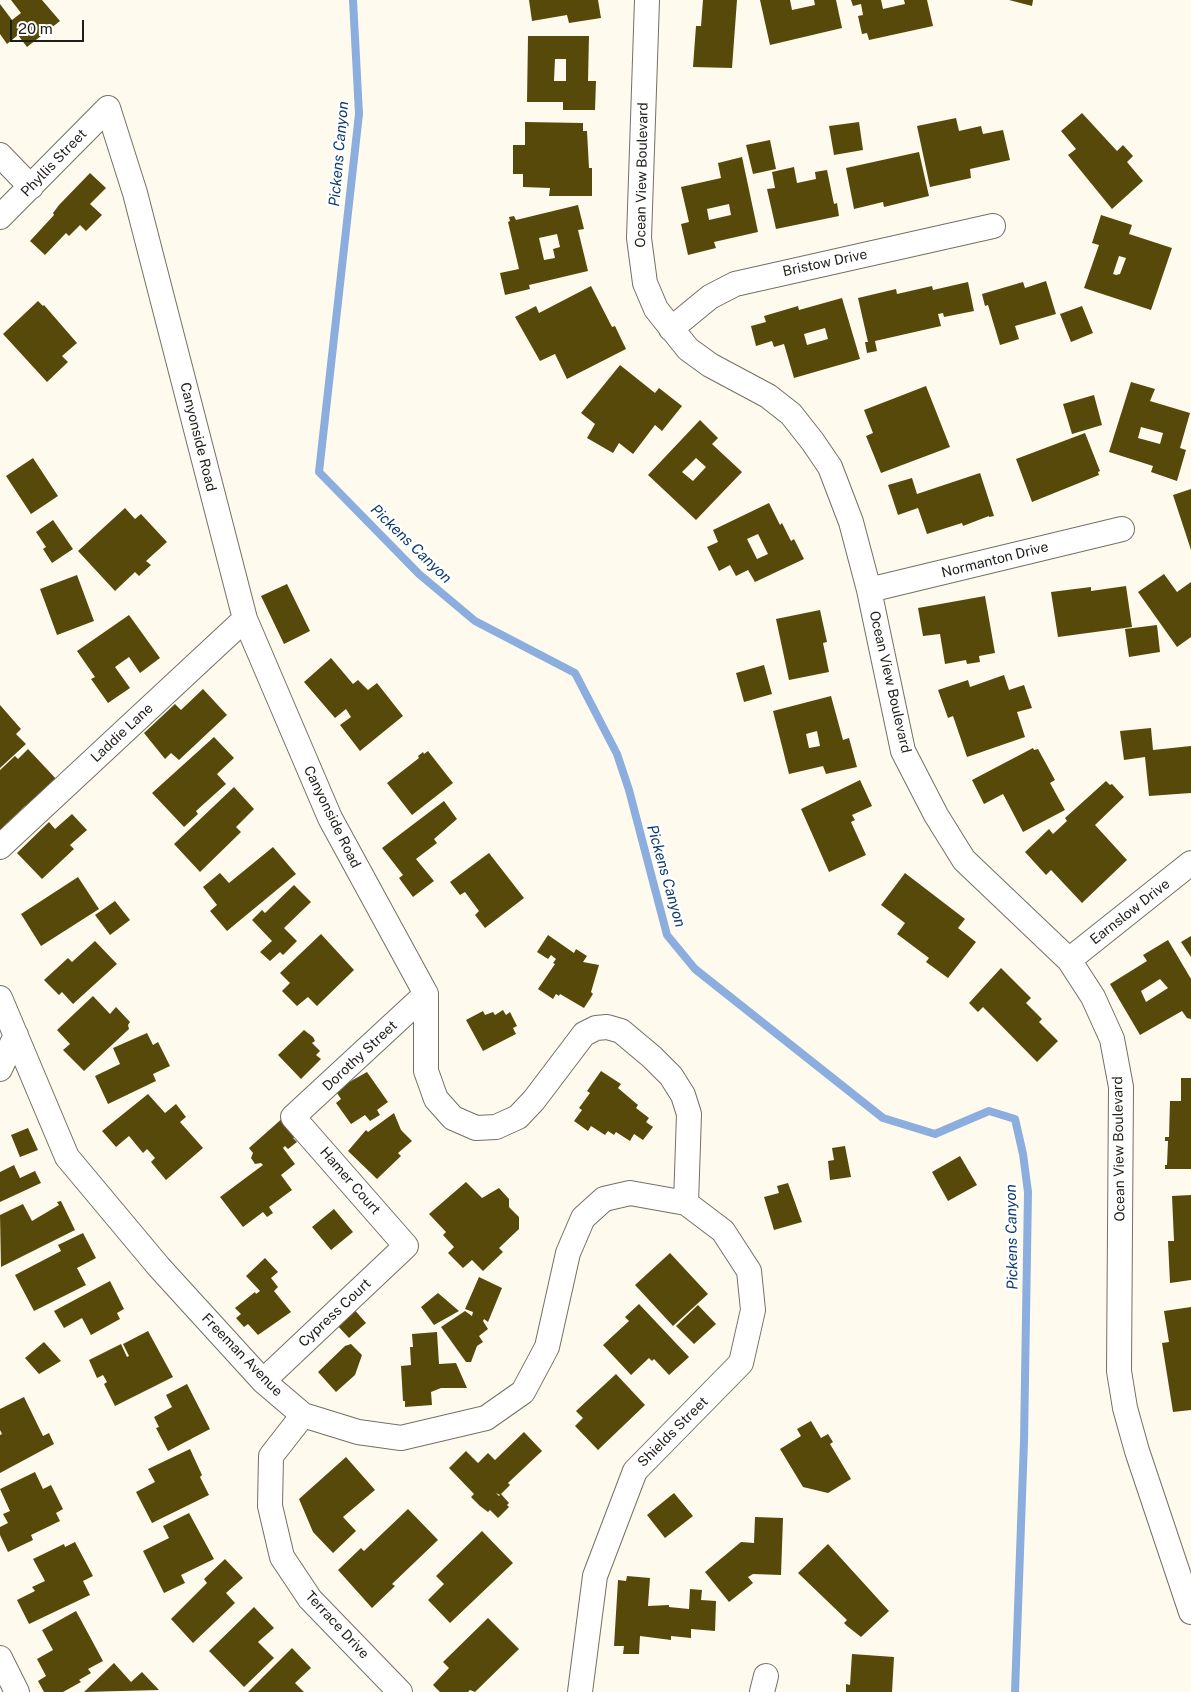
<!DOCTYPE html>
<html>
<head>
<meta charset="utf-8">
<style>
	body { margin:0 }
	#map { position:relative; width:1191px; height:1692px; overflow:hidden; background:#fefbee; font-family:"Public Sans",sans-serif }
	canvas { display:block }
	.scale { position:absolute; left:10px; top:20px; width:74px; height:22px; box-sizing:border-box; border:2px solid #1f1e1a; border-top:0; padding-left:6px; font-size:15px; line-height:18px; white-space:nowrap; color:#1f1e1a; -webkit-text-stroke:4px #fff; paint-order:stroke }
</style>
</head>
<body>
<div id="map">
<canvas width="1191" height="1692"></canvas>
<div class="scale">20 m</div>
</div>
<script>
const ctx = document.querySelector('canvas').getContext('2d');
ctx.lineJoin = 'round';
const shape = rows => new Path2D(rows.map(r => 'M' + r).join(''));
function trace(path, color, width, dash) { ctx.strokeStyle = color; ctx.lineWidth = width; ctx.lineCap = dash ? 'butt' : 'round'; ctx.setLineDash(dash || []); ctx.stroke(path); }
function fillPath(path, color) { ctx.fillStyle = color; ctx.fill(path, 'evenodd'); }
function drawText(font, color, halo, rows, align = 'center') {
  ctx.font = font + ' "Public Sans",sans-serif'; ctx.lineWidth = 5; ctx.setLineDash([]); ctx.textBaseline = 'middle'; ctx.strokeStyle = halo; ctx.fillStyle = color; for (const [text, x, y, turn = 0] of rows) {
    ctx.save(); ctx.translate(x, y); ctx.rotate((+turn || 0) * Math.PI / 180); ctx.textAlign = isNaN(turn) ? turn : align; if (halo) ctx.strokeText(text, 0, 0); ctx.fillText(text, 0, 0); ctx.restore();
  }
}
const stream = shape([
	[353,0,359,114,319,472,419,574,475,621,575,673,617,754,629,790,667,935,695,969,883,1118,935,1134,989,1111,1015,1119,1023,1154,1028,1192,1024,1441,1015,1692]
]);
const building = shape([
	[11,0,42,0,60,21,27,47,18,35,7,44,0,34,0,4,12,20,21,13],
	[529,0,598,0,601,18,569,23,567,15,532,21],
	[703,0,737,0,732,68,693,67,696,26,701,26],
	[760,0,790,0,792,10,815,5,814,0,836,0,842,28,770,45],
	[851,0,881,0,883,9,905,4,904,0,927,0,933,26,869,40,867,33,862,34,858,16,863,15,861,4,853,6],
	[1009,0,1033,0,1032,6],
	[528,36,589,36,588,81,596,81,595,110,563,110,563,102,527,102],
	[555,59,566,59,566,81,554,81],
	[1082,113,1117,151,1123,145,1133,156,1127,162,1143,181,1112,209,1068,155,1076,149,1061,131],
	[956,118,959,131,981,126,983,134,1003,130,1010,160,970,169,971,178,930,187,917,126],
	[525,122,583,123,583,131,587,131,589,168,592,168,592,196,549,196,550,188,523,187,523,174,513,174,513,145,525,145],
	[859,122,863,150,834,155,829,126],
	[770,140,776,169,753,174,746,145],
	[919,152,929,196,884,207,883,202,854,209,846,168],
	[742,157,758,232,714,242,716,248,688,255,681,224,689,222,681,187,721,178,718,163],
	[729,204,731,215,709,220,707,209],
	[794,167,797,183,816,179,815,172,827,170,834,204,837,203,839,216,776,229,767,189,775,188,772,172],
	[90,173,106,188,90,204,102,215,86,231,80,225,69,236,66,233,45,255,30,241,54,215,53,213,59,205],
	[578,205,584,229,578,230,588,271,529,285,530,289,505,295,500,273,519,269,508,222,510,221,509,217,514,216,516,220],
	[557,234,560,247,553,249,555,258,544,260,539,238],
	[1101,215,1132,225,1129,234,1172,248,1151,310,1084,288,1099,245,1092,243],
	[1119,256,1126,258,1120,274,1116,275,1113,274],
	[1046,281,1056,314,1015,326,1019,339,1000,345,988,305,985,306,982,294,1023,282,1025,288],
	[968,282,974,311,944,317,943,313,938,314,941,326,875,341,877,351,867,353,865,342,868,342,858,298,896,289,897,294,932,286,933,290],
	[591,286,612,327,615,326,626,349,567,379,555,354,540,361,515,317,536,306,539,313],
	[842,298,860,359,794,378,784,344,774,347,772,341,756,346,751,326,766,322,764,316,798,306,799,310],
	[825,328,828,339,807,345,804,334],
	[38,301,43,306,44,305,77,343,62,356,68,362,47,382,3,334],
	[1082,306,1093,333,1071,342,1060,314],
	[620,365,655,393,659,388,682,406,662,431,655,425,633,454,619,443,613,453,587,438,595,424,581,413],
	[1131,382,1155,389,1150,401,1190,413,1180,448,1186,450,1177,481,1151,472,1153,466,1109,452],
	[1141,427,1163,433,1160,444,1138,438],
	[926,386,950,447,881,473,866,436,873,433,864,410],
	[1094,395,1102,425,1072,434,1063,404],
	[700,420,718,438,712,444,742,472,696,520,648,475],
	[696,458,706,467,693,481,682,472],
	[1085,433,1100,471,1098,472,1099,475,1032,502,1016,459],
	[33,458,58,496,31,514,6,476],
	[980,473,994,516,989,517,989,516,963,526,962,523,927,534,918,508,898,515,888,485,912,478,917,494],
	[1191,489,1191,550,1173,495],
	[769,503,780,525,782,523,791,541,794,539,804,559,755,582,748,570,736,576,730,565,719,571,707,547,718,542,713,530],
	[758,534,768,554,757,559,747,539],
	[125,508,135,519,141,514,167,542,146,561,151,565,139,576,135,572,115,591,78,551],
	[53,520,73,549,52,563,43,549,46,547,36,532],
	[1164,574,1177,592,1191,582,1191,637,1177,647,1138,592],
	[77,575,94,621,57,635,40,589],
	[287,584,310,631,284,644,261,596],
	[1126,586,1132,627,1058,637,1051,592,1091,587,1091,591],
	[985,596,995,653,979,656,980,662,967,664,966,660,945,664,940,634,923,636,918,608],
	[820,610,827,642,823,643,829,672,789,680,776,619],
	[129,615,160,658,140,673,129,657,115,667,130,688,108,703,91,679,95,677,77,651],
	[1157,625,1160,652,1129,657,1125,629],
	[331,658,353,684,358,680,368,690,377,683,403,716,360,751,340,725,351,717,346,709,335,718,304,682],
	[764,665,772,694,744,702,736,673],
	[1004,675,1009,690,1024,685,1032,708,1017,712,1025,737,967,757,953,716,948,718,938,690,968,680,970,687],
	[203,689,227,715,179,760,171,753,165,759,144,733,175,704,181,710],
	[831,696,843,740,849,738,857,767,826,774,823,766,789,774,773,711],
	[817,731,820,746,809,748,806,734],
	[0,705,21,729,16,734,26,744,0,768],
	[1151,728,1153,750,1191,746,1191,793,1149,796,1145,757,1124,760,1120,731],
	[214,737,234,758,217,774,226,784,196,811,198,814,184,827,152,793],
	[1033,748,1034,750,1038,749,1055,780,1050,783,1065,810,1023,832,1003,794,984,804,972,780],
	[28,749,58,781,28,810,25,806,0,830,0,770,15,756,18,759],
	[428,751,453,783,412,815,387,783,419,758,418,756,423,752,424,754],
	[860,780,872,806,852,815,855,820,851,822,866,855,829,872,801,809],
	[1106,781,1110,785,1112,784,1124,797,1095,825,1127,860,1082,903,1051,870,1046,875,1025,852,1049,829,1053,834,1067,821,1065,818],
	[234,787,254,809,236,827,241,832,200,872,174,844],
	[444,801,457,819,434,839,437,843,416,859,434,881,413,897,399,878,403,875,382,848],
	[72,814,87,830,70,845,74,849,42,879,17,853,49,822,55,829],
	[273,847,296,874,227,931,210,911,217,905,203,887,220,873,229,883],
	[489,853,524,898,485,928,475,915,479,911,465,892,460,895,450,882],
	[905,873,965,919,958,928,976,942,948,978,926,962,929,958,897,934,905,923,881,905],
	[78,877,99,909,41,946,21,914],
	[294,885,311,902,284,928,297,941,283,955,280,952,270,961,260,952,272,941,252,920,262,910,265,913],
	[115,901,130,920,110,935,95,915],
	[321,934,354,970,317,1006,308,997,297,1006,282,991,290,983,280,973],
	[548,935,574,953,576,949,587,956,583,962,599,965,591,992,593,994,584,1008,560,994,559,996,556,994,553,999,538,989,555,964,553,963,556,959,551,955,548,959,537,952],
	[1191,936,1191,957,1181,942],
	[1168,940,1191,979,1191,1019,1187,1018,1182,1011,1140,1035,1110,984,1147,961,1143,955],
	[1160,979,1168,988,1146,1002,1141,991],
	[95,941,117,964,73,1004,62,992,59,995,44,980,68,958,72,962],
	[1001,968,1031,998,1026,1003,1042,1019,1039,1022,1058,1041,1037,1062,983,1007,978,1012,969,1003],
	[93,996,110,1014,116,1007,130,1022,128,1025,129,1029,84,1071,63,1050,70,1044,57,1030],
	[503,1010,506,1015,510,1012,517,1026,513,1028,516,1034,483,1051,466,1020,483,1011,485,1015,493,1012,495,1015],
	[304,1030,313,1037,315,1041,312,1043,320,1051,316,1055,321,1059,301,1079,278,1055],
	[147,1033,153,1045,158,1042,170,1066,153,1074,156,1081,108,1104,95,1076,120,1064,113,1048],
	[601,1071,621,1084,618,1088,638,1105,636,1108,649,1118,646,1122,653,1127,643,1140,634,1134,630,1141,616,1132,614,1135,608,1131,605,1135,591,1126,588,1131,574,1121,582,1110,579,1108,590,1093,587,1091],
	[367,1072,388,1102,377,1110,380,1115,370,1121,365,1115,351,1124,336,1103,341,1099,335,1090],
	[1181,1078,1191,1078,1191,1169,1165,1169,1165,1165,1167,1165,1168,1141,1165,1141,1165,1137,1169,1137,1170,1101,1181,1101],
	[148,1094,165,1113,176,1104,186,1117,180,1122,203,1148,166,1180,151,1162,155,1158,147,1149,143,1153,129,1136,116,1147,102,1131],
	[394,1113,401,1130,412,1141,398,1153,401,1156,377,1179,348,1151,366,1130,368,1132],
	[285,1116,300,1133,293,1138,297,1142,288,1149,285,1146,283,1148,295,1164,281,1175,292,1190,269,1207,273,1213,267,1217,263,1212,243,1227,220,1197,263,1165,261,1163,255,1164,251,1158,253,1153,249,1148],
	[28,1128,38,1150,20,1157,11,1135],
	[845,1146,851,1177,830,1180,828,1161,834,1160,832,1148],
	[960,1156,977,1185,948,1201,932,1172],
	[14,1165,20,1178,35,1171,41,1183,0,1202,0,1172],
	[466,1182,482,1198,499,1188,509,1199,509,1207,519,1217,519,1229,499,1248,503,1252,483,1271,472,1260,463,1268,448,1253,454,1247,443,1235,446,1232,429,1214],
	[788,1183,802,1222,774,1230,764,1197,779,1193,777,1186],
	[1191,1195,1191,1280,1170,1283,1168,1241,1174,1241,1172,1196],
	[61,1201,75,1230,1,1267,0,1215,23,1204,32,1221,59,1205,57,1202],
	[334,1209,353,1232,331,1250,312,1227],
	[83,1233,96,1258,77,1268,86,1285,34,1311,15,1275,61,1251,58,1245],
	[670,1253,708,1294,673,1326,635,1285],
	[265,1258,278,1272,271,1278,278,1287,274,1291,291,1312,258,1335,248,1324,244,1327,236,1318,241,1314,235,1308,255,1292,256,1294,260,1291,246,1276],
	[479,1277,502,1288,488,1322,484,1319,483,1321,488,1329,479,1336,483,1342,477,1346,471,1362,466,1362,441,1327,465,1311,472,1316,473,1312,465,1309],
	[110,1281,124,1309,117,1313,120,1319,91,1335,82,1318,64,1328,54,1311],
	[438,1293,459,1311,434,1325,421,1307],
	[639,1304,689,1357,669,1375,654,1359,652,1361,649,1358,631,1375,603,1345,629,1321,625,1317],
	[698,1305,716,1324,694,1344,676,1326],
	[1191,1307,1191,1410,1173,1412,1162,1343,1169,1342,1164,1311],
	[353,1308,366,1323,349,1338,335,1323],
	[148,1331,173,1377,115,1406,104,1384,107,1382,103,1375,97,1378,89,1360,121,1344,127,1357,129,1356,123,1344],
	[437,1332,439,1364,456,1363,467,1388,441,1388,431,1392,432,1405,405,1407,405,1401,403,1401,401,1366,411,1365,410,1347,413,1347,412,1334],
	[44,1342,61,1361,39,1374,25,1358],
	[351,1344,362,1355,355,1375,336,1392,318,1372,345,1346],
	[616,1374,645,1405,598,1450,575,1426,583,1418,576,1411],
	[187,1384,210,1429,168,1451,156,1428,159,1427,154,1417,172,1407,166,1395],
	[24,1397,43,1436,49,1433,54,1444,0,1473,0,1435,2,1434,0,1430,0,1409],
	[811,1421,821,1438,828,1434,833,1442,830,1444,851,1479,828,1493,803,1487,780,1449,801,1436,797,1429],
	[524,1432,542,1451,508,1483,510,1485,500,1495,496,1493,499,1496,501,1494,509,1503,507,1505,509,1507,498,1518,490,1510,488,1512,480,1506,471,1497,474,1494,449,1468,466,1451,478,1463,488,1453,495,1460],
	[190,1449,202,1475,200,1477,209,1495,152,1523,136,1492,155,1482,148,1469],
	[346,1457,375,1490,343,1517,356,1531,333,1553,313,1532,299,1499],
	[35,1472,43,1489,51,1485,63,1509,56,1513,60,1521,31,1535,33,1540,8,1552,0,1535,0,1527,8,1523,3,1514,10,1511,0,1489],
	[674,1493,693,1516,665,1538,647,1515],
	[408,1509,438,1540,392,1584,395,1586,372,1608,338,1570,361,1548,364,1551],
	[189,1513,214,1559,181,1575,185,1583,164,1593,143,1551,169,1538,163,1526],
	[755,1517,783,1518,781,1575,753,1574,748,1577,753,1583,729,1602,705,1572,741,1542,754,1543],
	[482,1531,513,1563,450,1623,428,1600,444,1584,436,1576],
	[75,1542,93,1576,83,1581,90,1595,29,1624,17,1600,35,1591,32,1587,45,1581,33,1559,64,1544,65,1547],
	[828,1544,889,1611,861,1637,847,1626,844,1623,847,1620,798,1573],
	[225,1559,243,1578,226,1593,235,1603,193,1643,171,1619,207,1583,204,1579],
	[627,1576,650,1578,648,1606,669,1605,669,1607,689,1609,690,1589,702,1590,701,1600,716,1601,715,1631,691,1629,691,1638,671,1636,671,1640,640,1636,639,1654,623,1654,624,1646,614,1646,618,1580,626,1581],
	[254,1607,274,1628,258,1642,274,1658,244,1687,209,1651],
	[76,1611,103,1661,88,1669,91,1673,79,1680,81,1682,63,1692,44,1692,38,1681,46,1676,37,1659,53,1650,42,1630],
	[488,1618,519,1649,475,1692,470,1690,468,1692,440,1692,433,1685,449,1668,443,1662],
	[292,1648,311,1668,295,1683,304,1692,248,1692],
	[852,1654,894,1657,892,1692,846,1692,846,1684,850,1685],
	[114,1663,131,1682,142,1672,159,1690,84,1692]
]);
const minor = shape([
	[647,0,639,238,645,283,656,309,688,349,710,365,768,396,791,414,813,442,830,467,851,522,869,590,903,751,936,815,964,860,1069,960,1093,997,1112,1039,1121,1087,1119,1371,1125,1408,1137,1451,1191,1612],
	[0,155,31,187],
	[0,217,108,108,135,193,245,619,330,818,426,994,426,1071,436,1099,453,1118,476,1128,496,1127,518,1117,534,1100,584,1034,596,1028,607,1027,621,1031,652,1057,671,1076,683,1095,689,1114,686,1203],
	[671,329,710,297,735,284,993,226],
	[869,590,1122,529],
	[0,847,245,619],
	[1069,960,1191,863],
	[0,998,67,1157,159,1267,263,1381,303,1415,358,1432,401,1438,486,1418,523,1392,547,1347,568,1253,583,1218,604,1199,630,1193,686,1203,723,1231,749,1271,753,1310,741,1363,635,1471,595,1576,580,1692],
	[0,1069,16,1035],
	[263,1381,406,1246,293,1117,426,994],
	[303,1415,271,1456,270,1506,282,1557,310,1599,400,1692],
	[0,1658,17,1692],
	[762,1692,766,1676]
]);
const streetNames = [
	["Phyllis Street",54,163,-46],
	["Ocean View Boulevard",642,175,-89],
	["Bristow Drive",825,263,-12],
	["Canyonside Road",198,437,76],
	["Normanton Drive",995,560,-14],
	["Ocean View Boulevard",890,682,77],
	["Laddie Lane",122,733,-43],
	["Canyonside Road",332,817,64],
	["Earnslow Drive",1130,912,-38],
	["Dorothy Street",360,1056,-43],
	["Ocean View Boulevard",1119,1149,-91],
	["Hamer Court",350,1181,49],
	["Cypress Court",335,1313,-43],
	["Freeman Avenue",242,1355,46],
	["Shields Street",673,1432,-45],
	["Terrace Drive",337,1625,47]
];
const waterNames = [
	["Pickens Canyon",339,154,-85],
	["Pickens Canyon",411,544,44],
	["Pickens Canyon",666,876,74],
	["Pickens Canyon",1012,1237,-91]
];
trace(stream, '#8baede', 8);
fillPath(building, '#57490a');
trace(minor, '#737064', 26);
trace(minor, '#fff', 24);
drawText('14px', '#1f1e1a', '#fff', streetNames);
drawText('italic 15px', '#0d3b73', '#fff', waterNames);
</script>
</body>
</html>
